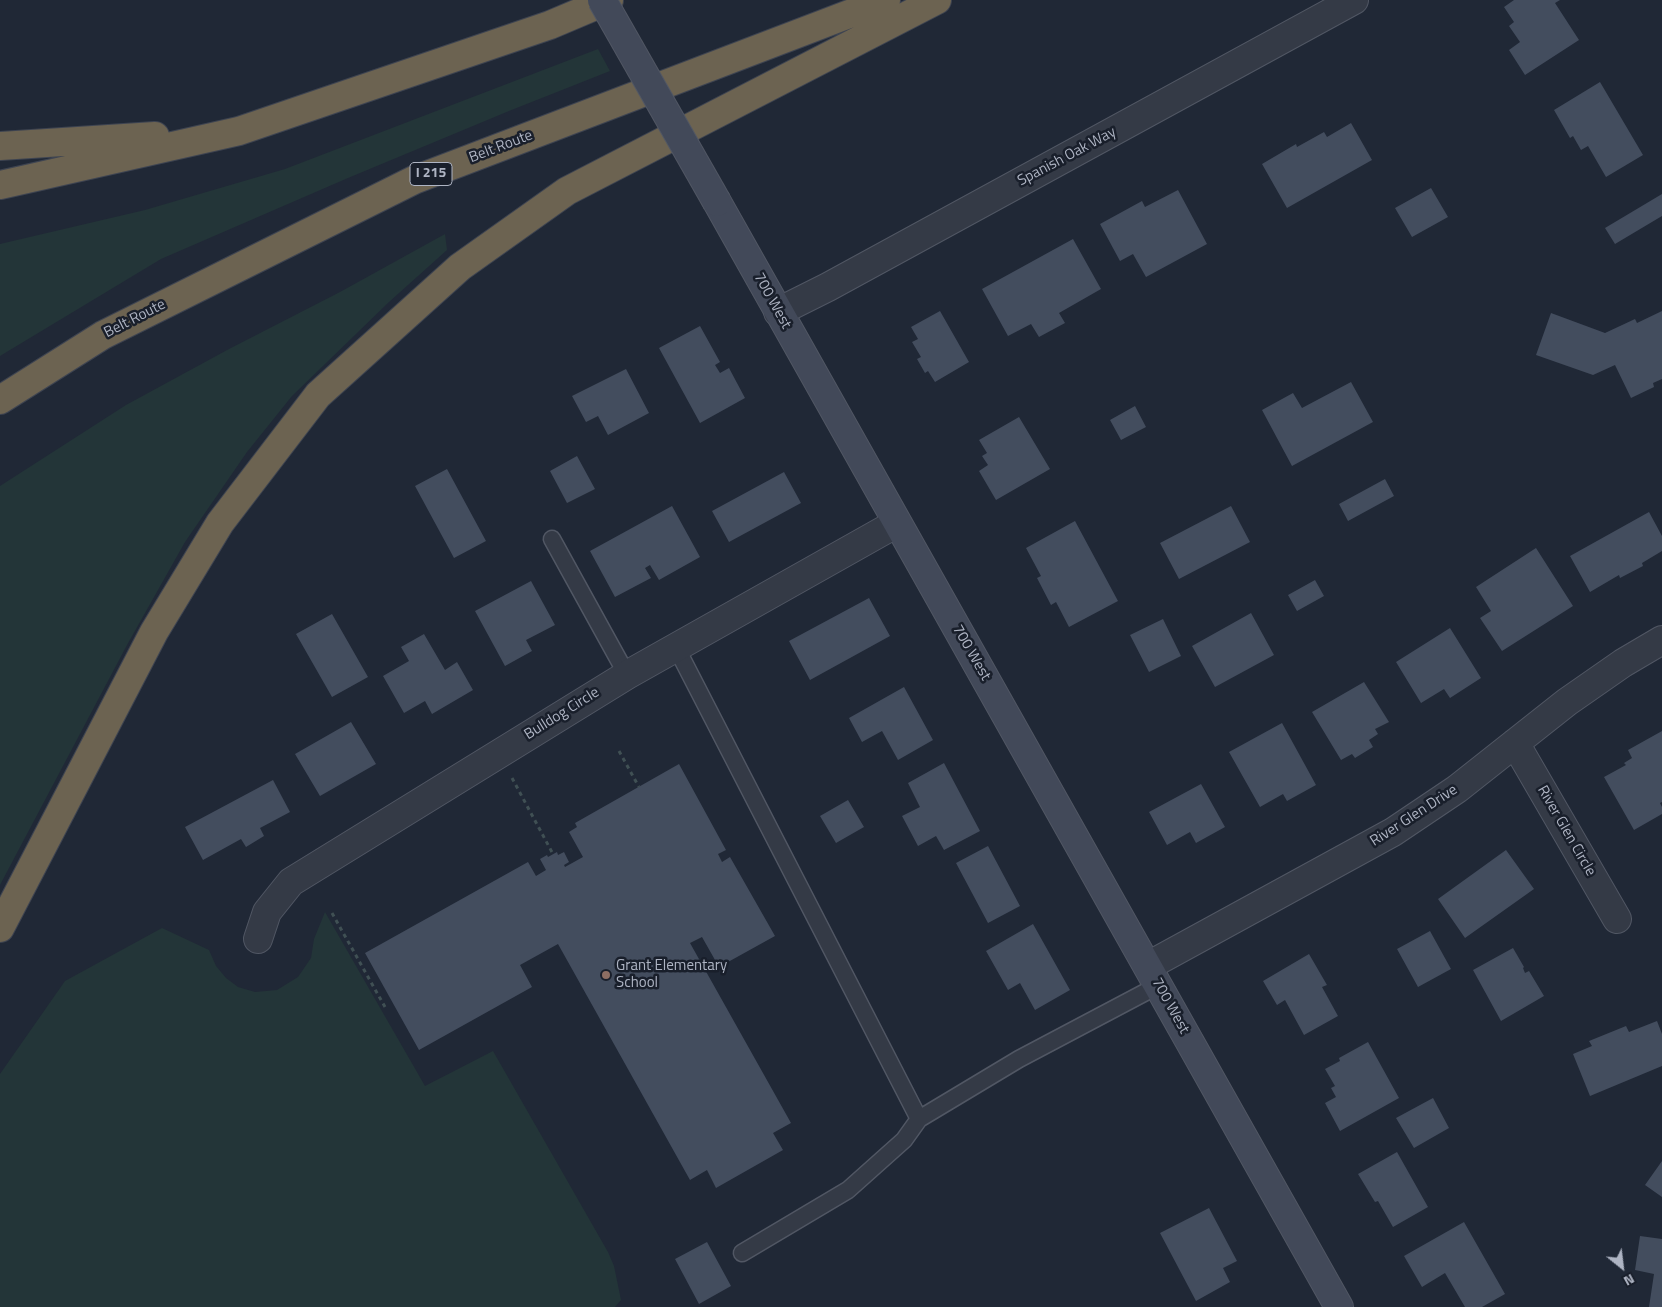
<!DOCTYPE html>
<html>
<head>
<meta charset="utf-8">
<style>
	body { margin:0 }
	#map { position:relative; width:1662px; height:1307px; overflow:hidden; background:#202836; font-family:"Titillium Web",sans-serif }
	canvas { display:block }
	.north { position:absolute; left:1597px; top:1242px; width:50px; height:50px; -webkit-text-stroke:4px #191f2b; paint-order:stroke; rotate:151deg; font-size:14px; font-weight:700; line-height:20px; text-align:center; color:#aeb4c3 }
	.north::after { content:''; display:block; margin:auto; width:18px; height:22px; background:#aeb4c3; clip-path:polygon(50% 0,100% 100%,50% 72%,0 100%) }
</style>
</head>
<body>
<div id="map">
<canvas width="1662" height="1307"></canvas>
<div class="north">N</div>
</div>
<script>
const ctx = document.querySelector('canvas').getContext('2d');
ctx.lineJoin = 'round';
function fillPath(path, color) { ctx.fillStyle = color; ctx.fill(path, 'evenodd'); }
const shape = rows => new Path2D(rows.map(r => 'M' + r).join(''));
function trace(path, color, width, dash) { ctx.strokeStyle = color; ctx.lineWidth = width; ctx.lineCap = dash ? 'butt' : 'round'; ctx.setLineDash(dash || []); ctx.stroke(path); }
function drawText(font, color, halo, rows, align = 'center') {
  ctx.font = font + ' "Titillium Web",sans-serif'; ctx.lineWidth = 5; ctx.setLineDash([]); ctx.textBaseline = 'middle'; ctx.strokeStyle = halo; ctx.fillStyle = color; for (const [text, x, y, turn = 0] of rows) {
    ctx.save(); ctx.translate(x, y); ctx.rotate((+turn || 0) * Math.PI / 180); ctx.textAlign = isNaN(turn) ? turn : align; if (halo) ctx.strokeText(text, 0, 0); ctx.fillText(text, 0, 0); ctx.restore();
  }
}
const green = shape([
	[598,49,610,71,509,111,348,178,161,259,0,356,0,244,145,210,285,169],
	[445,234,447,250,389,302,292,396,247,452,185,542,127,645,0,885,0,486,126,405,229,349,340,292],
	[325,912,425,1086,493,1051,608,1252,614,1266,621,1300,615,1307,0,1307,0,1074,65,981,162,928,209,950,216,966,226,978,238,987,255,992,277,990,298,977,311,958,314,939]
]);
const building = shape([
	[1514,0,1560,0,1555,3,1579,40,1525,75,1509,50,1520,42,1509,26,1514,22,1504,7],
	[1600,82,1643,155,1606,177,1588,146,1581,150,1573,136,1570,138,1554,110],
	[1351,123,1372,160,1287,208,1262,164,1296,144,1297,147,1324,132,1327,137],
	[1431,188,1448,217,1412,237,1395,208],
	[1178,190,1207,244,1146,277,1133,254,1120,261,1100,224,1142,201,1145,207],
	[1662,194,1662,216,1615,244,1605,228],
	[1073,239,1101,289,1059,313,1065,323,1039,337,1031,324,1008,336,982,289],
	[940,311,969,362,935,382,928,371,925,373,917,359,921,357,912,342,918,339,911,327],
	[1662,311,1662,379,1653,383,1654,387,1631,398,1615,365,1593,375,1536,355,1551,313,1605,333,1635,319,1637,323],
	[700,326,720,362,715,365,720,373,729,368,745,398,700,423,659,348],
	[626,369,649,413,608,435,598,416,586,422,572,396],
	[1351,382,1373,422,1292,466,1262,410,1293,393,1302,408],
	[1135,406,1146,427,1121,440,1110,420],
	[1019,417,1050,469,996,500,979,471,988,465,982,456,987,453,979,440],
	[577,456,595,489,567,503,550,471],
	[447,469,486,541,454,558,415,486],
	[784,472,801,503,729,542,712,511],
	[1385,479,1394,496,1348,521,1339,504],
	[672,506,700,557,659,580,650,565,645,568,651,578,615,597,590,551],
	[1231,506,1250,542,1179,579,1160,543],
	[1649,512,1662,536,1662,551,1642,563,1643,566,1620,578,1619,575,1590,592,1570,556],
	[1075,521,1118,601,1069,627,1056,602,1051,605,1037,578,1041,576,1026,548],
	[1536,548,1573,606,1502,651,1480,618,1491,611,1476,587],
	[1315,580,1324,596,1297,611,1288,595],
	[531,581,555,625,526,640,532,651,505,666,475,611],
	[869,598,890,636,810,680,789,641],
	[1251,613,1274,655,1215,687,1192,646],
	[332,614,368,677,332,697,296,634],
	[1163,619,1181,656,1149,672,1130,635],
	[1450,628,1481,678,1450,698,1444,689,1421,703,1396,662],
	[424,634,445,670,457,662,473,690,432,714,425,701,404,713,383,676,409,661,401,647],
	[1364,682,1389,722,1375,729,1378,734,1369,740,1373,747,1355,758,1352,754,1341,760,1312,712],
	[904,687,933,740,898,760,882,731,862,742,849,718],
	[351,722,376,764,320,796,295,754],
	[1282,723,1316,785,1287,801,1283,794,1260,807,1229,752],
	[1662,731,1662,802,1660,803,1662,807,1662,814,1634,830,1604,777,1626,765,1624,763,1632,758,1628,750],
	[944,763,980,831,944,850,936,836,918,846,902,816,920,807,908,783],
	[679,764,726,850,718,854,722,862,730,857,775,936,719,967,702,937,690,943,791,1123,773,1133,783,1150,716,1188,707,1170,690,1180,558,944,520,965,532,987,419,1050,365,953,528,862,536,876,546,870,540,859,547,855,548,857,557,852,558,855,564,852,569,862,564,865,565,867,583,857,569,832,577,827,575,823],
	[273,780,290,812,260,828,264,836,246,847,241,839,203,860,185,827],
	[1201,784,1225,827,1196,843,1190,832,1167,845,1149,812],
	[848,800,864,827,836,843,820,816],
	[988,846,1020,906,988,923,956,863],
	[1506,850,1534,889,1465,938,1438,899],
	[1033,924,1070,990,1035,1010,1020,983,1008,990,986,951],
	[1430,931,1451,969,1418,987,1397,949],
	[1513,948,1524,967,1523,968,1525,973,1529,971,1544,996,1501,1021,1473,970],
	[1309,954,1327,985,1322,987,1338,1016,1304,1035,1285,1000,1277,1005,1263,981],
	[1657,1021,1662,1034,1662,1066,1590,1096,1573,1054,1592,1046,1589,1041,1626,1026,1629,1032],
	[1368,1042,1399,1098,1340,1131,1325,1103,1336,1097,1331,1088,1335,1086,1325,1069,1340,1061,1339,1058],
	[1433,1098,1449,1128,1414,1148,1396,1118],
	[1397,1152,1428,1207,1393,1227,1378,1201,1375,1202,1358,1174],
	[1662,1161,1662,1197,1645,1185],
	[1209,1208,1237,1261,1223,1268,1230,1282,1196,1301,1160,1233],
	[1464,1222,1505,1294,1482,1307,1465,1307,1445,1273,1422,1287,1404,1256],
	[1640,1236,1662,1239,1662,1307,1649,1307,1654,1274,1635,1270],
	[707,1242,731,1286,699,1304,675,1259]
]);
const path = shape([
	[619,751,639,787],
	[512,778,553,854],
	[332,913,385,1007]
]);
const service = shape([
	[552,539,627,675],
	[676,647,919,1119,1019,1059,1159,985],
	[742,1253,848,1190,904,1140,919,1119]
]);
const minor = shape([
	[778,312,828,287,1354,0],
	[1515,743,1617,919],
	[258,939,267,912,291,882,627,675,897,523],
	[1148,966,1393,832,1457,789,1567,702,1623,663,1662,640]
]);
const secondary = shape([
	[717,202,1339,1307]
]);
const motorway = shape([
	[0,146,155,136],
	[0,185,239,131,550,25,609,0],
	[0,400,103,335,414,180,886,0],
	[0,928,154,632,220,523,318,395,460,267,567,191,937,0]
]);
const secondaryBridge = shape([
	[602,0,717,202]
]);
const markers = [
	[606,975,5,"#8d6e63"]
];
const shields = [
	[431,174,42]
];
const shieldNames = [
	["I 215",431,174]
];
const streetNames = [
	["Belt Route",501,147,-21],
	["Spanish Oak Way",1067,157,-28],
	["700 West",772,301,61],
	["Belt Route",135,319,-27],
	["700 West",971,653,60],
	["Bulldog Circle",562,714,-32],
	["River Glen Drive",1414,816,-33],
	["River Glen Circle",1566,831,60],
	["700 West",1170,1006,61]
];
const poiNames = [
	["Grant Elementary",616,966],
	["School",616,983]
];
fillPath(green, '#233538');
fillPath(building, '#434d5e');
trace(service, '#515764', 19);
trace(minor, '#515764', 30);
trace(secondary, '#515764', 30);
trace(motorway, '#3e4451', 30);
trace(path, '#405054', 3, [4, 4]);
trace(service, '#343a46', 16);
trace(minor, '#343a46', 28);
trace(secondary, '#424959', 28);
trace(motorway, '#6c6351', 28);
trace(secondaryBridge, '#515764', 30, []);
trace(secondaryBridge, '#424959', 28);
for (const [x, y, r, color] of markers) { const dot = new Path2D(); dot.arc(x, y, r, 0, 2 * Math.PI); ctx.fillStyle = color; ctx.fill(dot); trace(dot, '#191f2b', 2); }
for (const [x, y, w] of shields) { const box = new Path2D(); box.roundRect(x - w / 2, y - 11.5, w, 23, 4); ctx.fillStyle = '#191f2b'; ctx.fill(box); trace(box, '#aeb4c3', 1); }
drawText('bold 14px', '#aeb4c3', null, shieldNames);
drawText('15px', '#aeb4c3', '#191f2b', streetNames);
drawText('15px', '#aeb4c3', '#191f2b', poiNames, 'left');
</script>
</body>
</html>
